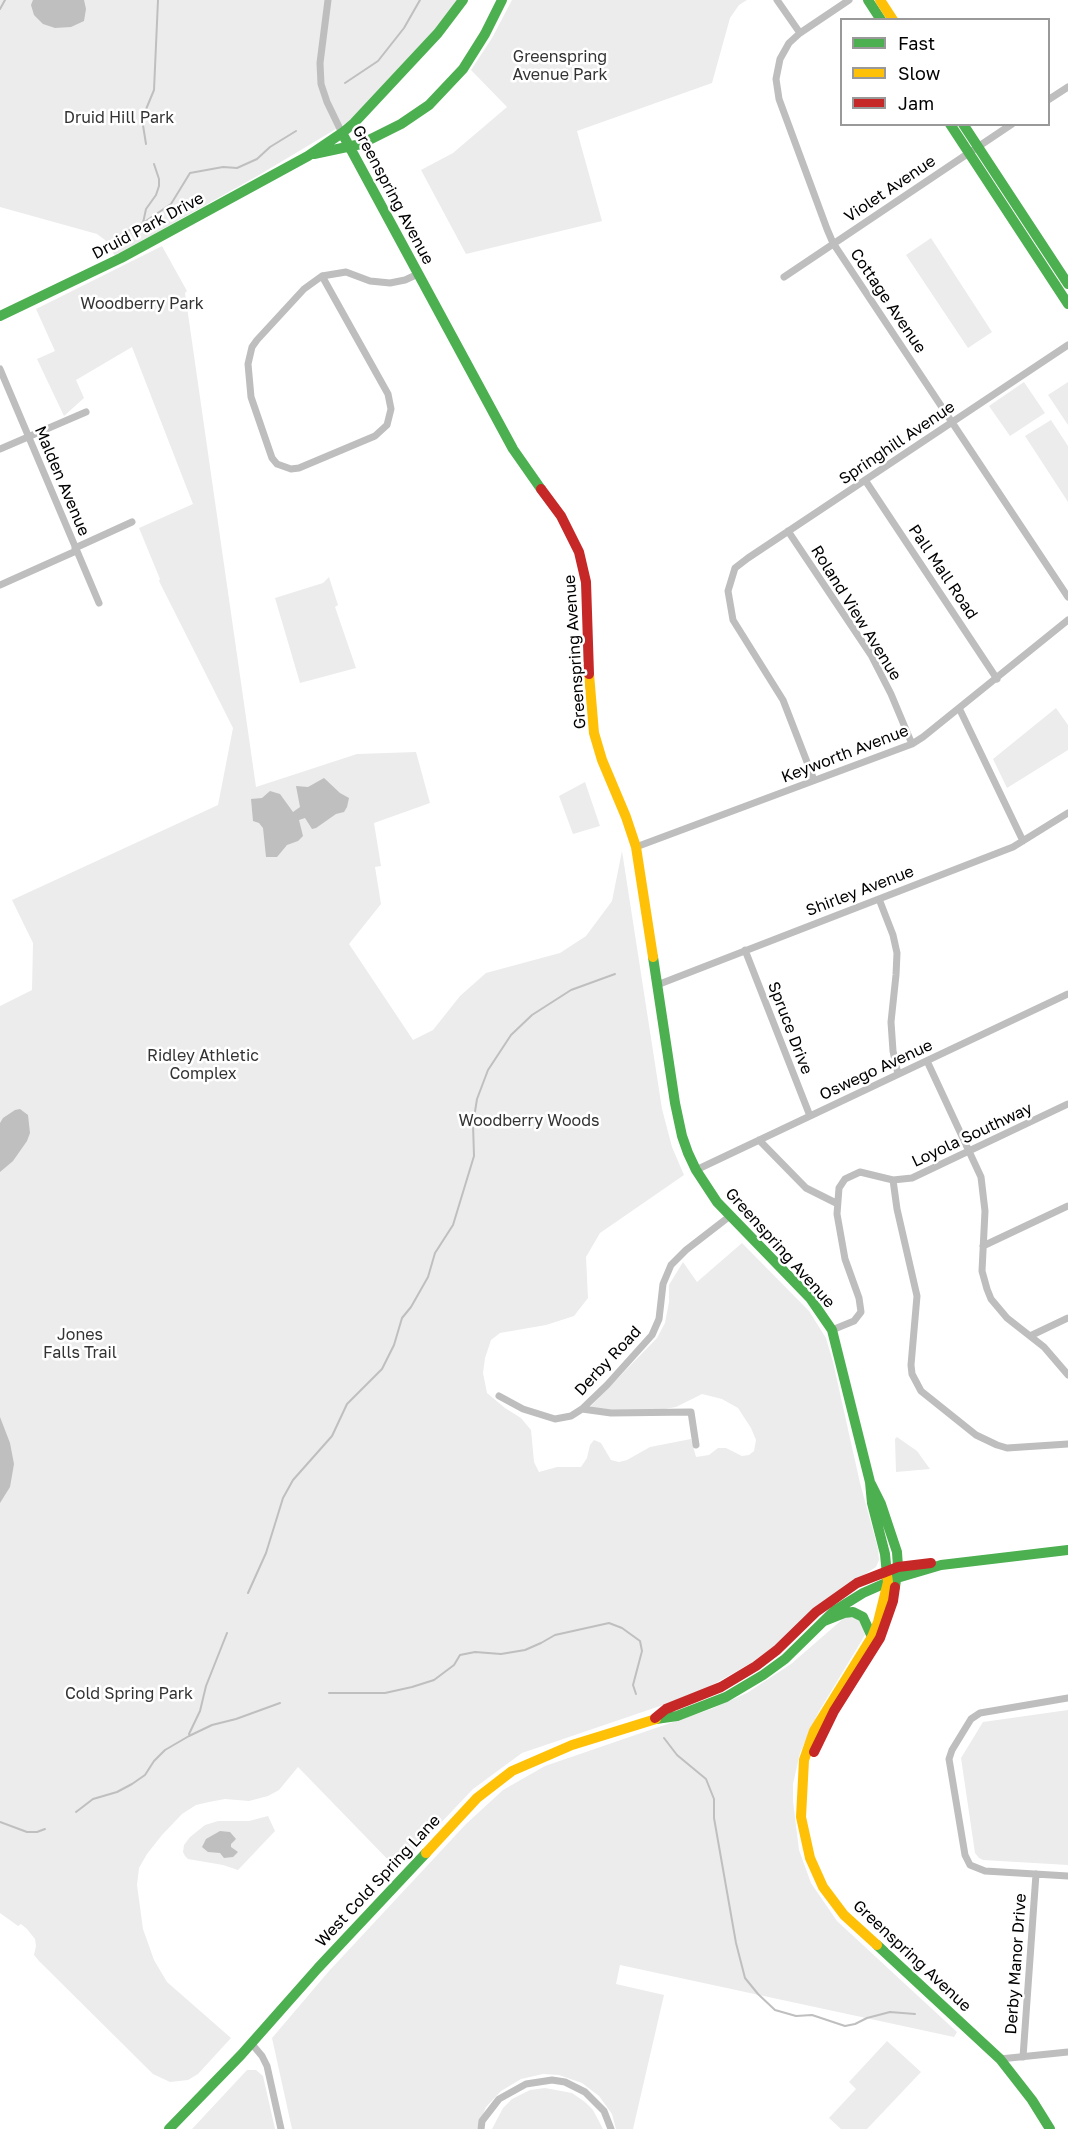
<!DOCTYPE html>
<html>
<head>
<meta charset="utf-8">
<style>
	body { margin:0 }
	#map { position:relative; width:1068px; height:2129px; overflow:hidden; background:#fff; font-family:"Golos Text",sans-serif }
	canvas { display:block }
	.legend { position:absolute; left:840px; top:18px; width:210px; height:108px; box-sizing:border-box; background:#fff; border:2px solid #999; margin:0; padding:8px 10px; list-style:none; font-size:18px; color:#000 }
	.legend li { display:flex; align-items:center; gap:12px; height:30px }
	.legend b { width:30px; border:2px solid #999 }
</style>
</head>
<body>
<div id="map">
<canvas width="1068" height="2129"></canvas>
<ul class="legend">
<li><b style="height:8px;background:#4caf50"></b>Fast</li>
<li><b style="height:8px;background:#ffc107"></b>Slow</li>
<li><b style="height:8px;background:#c62828"></b>Jam</li>
</ul>
</div>
<script>
const ctx = document.querySelector('canvas').getContext('2d');
ctx.lineJoin = 'round';
function fillPath(path, color) { ctx.fillStyle = color; ctx.fill(path, 'evenodd'); }
const shape = rows => new Path2D(rows.map(r => 'M' + r).join(''));
function trace(path, color, width, dash) { ctx.strokeStyle = color; ctx.lineWidth = width; ctx.lineCap = dash ? 'butt' : 'round'; ctx.setLineDash(dash || []); ctx.stroke(path); }
function drawText(font, color, halo, rows, align = 'center') {
  ctx.font = font + ' "Golos Text",sans-serif'; ctx.lineWidth = 5; ctx.setLineDash([]); ctx.textBaseline = 'middle'; ctx.strokeStyle = halo; ctx.fillStyle = color; for (const [text, x, y, turn = 0] of rows) {
    ctx.save(); ctx.translate(x, y); ctx.rotate((+turn || 0) * Math.PI / 180); ctx.textAlign = isNaN(turn) ? turn : align; if (halo) ctx.strokeText(text, 0, 0); ctx.fillText(text, 0, 0); ctx.restore();
  }
}
const green = shape([
	[0,0,459,0,449,16,351,120,259,175,115,256,105,240,97,234,0,207],
	[512,0,747,0,739,5,730,18,712,83,577,131,602,221,466,254,421,170,453,153,507,107,471,70,492,38],
	[931,238,992,332,968,348,906,255],
	[162,246,187,291,185,293,256,787,357,754,416,752,430,803,374,823,381,866,375,867,381,904,349,944,413,1040,433,1030,460,996,486,973,560,953,586,936,612,901,622,851,662,1109,672,1147,684,1175,600,1233,586,1257,588,1298,574,1316,546,1325,500,1333,491,1340,485,1358,483,1373,487,1393,505,1408,521,1418,531,1430,534,1462,539,1472,557,1467,581,1467,587,1458,590,1445,594,1440,601,1443,611,1460,619,1462,627,1460,650,1447,691,1439,696,1457,709,1455,718,1448,726,1448,742,1456,749,1455,754,1451,756,1440,751,1428,738,1408,722,1399,702,1394,676,1407,659,1410,594,1410,590,1407,657,1338,665,1323,669,1302,669,1285,683,1262,697,1282,742,1243,809,1311,826,1338,833,1362,860,1483,878,1549,879,1560,876,1567,829,1598,781,1641,751,1663,707,1688,666,1704,522,1753,473,1789,397,1869,298,1767,279,1790,268,1796,249,1801,225,1799,209,1802,196,1805,182,1814,162,1835,147,1854,139,1868,137,1885,143,1929,154,1960,167,1982,231,2038,198,2074,188,2080,170,2082,153,2074,39,1961,34,1955,36,1946,35,1939,27,1929,21,1924,18,1926,0,1913,0,1006,32,990,33,943,12,900,218,805,233,728,159,581,160,579,139,528,193,504,132,347,76,380,84,398,64,416,37,359,55,351,36,309],
	[1024,382,1045,413,1010,436,989,406],
	[1068,382,1068,425,1048,395],
	[1051,420,1068,446,1068,502,1025,436],
	[329,577,338,605,335,607,356,668,300,683,275,598,323,583],
	[1056,708,1068,725,1068,750,1007,788,993,759],
	[585,782,600,826,573,834,559,796],
	[897,1437,917,1451,930,1469,896,1472,895,1439],
	[850,1617,858,1619,863,1625,865,1635,818,1713,800,1753,793,1784,793,1801,799,1850,811,1883,837,1921,957,2032,954,2037,620,1965,616,1984,664,1995,633,2129,616,2129,612,2114,599,2096,582,2083,559,2075,543,2074,521,2079,501,2091,486,2107,477,2129,292,2129,272,2038,329,1971,466,1824,503,1790,545,1766,711,1709,747,1693,791,1664,844,1618],
	[1068,1710,1068,1865,983,1860,979,1858,975,1853,961,1758,983,1722],
	[268,1816,275,1831,238,1870,223,1865,188,1859,185,1856,183,1852,184,1845,190,1837,205,1825,218,1821,249,1821],
	[887,2041,921,2072,867,2129,841,2129,829,2118,856,2089,849,2082],
	[247,2070,256,2070,263,2076,275,2129,192,2129],
	[545,2088,572,2093,585,2102,593,2110,603,2129,492,2129,503,2108,512,2099,530,2090]
]);
const water = shape([
	[33,0,84,0,86,9,84,21,71,27,55,28,43,24,34,15,31,5],
	[324,778,340,793,349,798,347,807,344,812,336,814,316,828,312,829,305,818,299,820,303,836,298,841,287,845,277,857,266,857,263,828,259,823,253,821,251,799,262,798,270,791,280,794,293,812,300,807,296,786,308,787],
	[20,1109,28,1115,30,1133,27,1141,13,1161,0,1172,0,1123,3,1118,15,1110],
	[0,1417,10,1443,14,1464,10,1487,0,1503],
	[220,1831,230,1832,236,1839,231,1844,231,1847,238,1852,233,1857,224,1858,220,1853,208,1852,202,1847,206,1839]
]);
const stream = shape([
	[0,9,5,0],
	[345,83,378,61,404,28,420,0],
	[146,144,142,119,154,90,158,0],
	[143,223,146,209,156,195,159,186,159,179,154,164],
	[113,239,143,223,171,204,190,173,223,167,237,168,257,159,270,147,296,131],
	[248,1593,266,1553,283,1498,293,1480,332,1436,347,1404,382,1369,394,1345,402,1318,411,1307,428,1277,435,1253,453,1225,474,1156,473,1124,477,1099,488,1070,511,1035,532,1015,571,990,615,974],
	[329,1693,385,1693,412,1687,434,1680,454,1665,460,1655,475,1652,501,1654,525,1650,541,1643,555,1635,609,1623,622,1628,640,1641,642,1651,633,1685,636,1694],
	[189,1734,200,1711,206,1686,227,1633],
	[664,1738,677,1755,706,1779,714,1799,714,1818,736,1943,745,1978,758,1994,775,2010,796,2016,812,2015,845,2026,855,2024,867,2018,890,2012,915,2014],
	[76,1812,93,1799,117,1792,132,1784,145,1775,154,1761,165,1750,189,1736,212,1725,236,1719,280,1703],
	[0,1822,27,1832,37,1832,45,1829]
]);
const street = shape([
	[328,0,320,63,321,84,327,102,342,133],
	[777,0,800,33],
	[849,0,800,33,789,43,780,59,776,79,779,99,827,229,833,243,1068,597],
	[1048,100,1068,87],
	[322,276,388,394,391,409,387,425,375,436,299,468,291,469,277,464,272,458,251,397,248,364,252,347,257,340,304,289,322,276,346,272,370,281,390,283,405,280,418,274],
	[784,277,1012,124],
	[0,369,99,603],
	[0,449,86,412],
	[865,480,997,679],
	[788,531,871,655,891,694,912,744],
	[75,548,132,522],
	[0,585,76,551],
	[960,710,1023,841],
	[814,780,783,700,733,620,728,591,735,568,748,558,1068,345],
	[636,847,912,744,923,737,1068,620],
	[879,899,893,935,897,953,896,975,891,1022,893,1051,898,1074],
	[745,950,810,1116],
	[657,985,1013,847,1068,813],
	[927,1061,981,1177,985,1211,982,1271,987,1289,991,1299,1007,1318,1044,1347,1068,1375],
	[759,1140,806,1188,836,1203],
	[696,1170,1068,994],
	[893,1180,897,1209,917,1296,911,1365,912,1374,921,1391,976,1435,997,1445,1007,1448,1068,1444],
	[983,1246,1068,1206],
	[832,1330,854,1321,861,1312,859,1298,845,1259,837,1214,839,1188,845,1179,860,1172,893,1180,912,1178,1068,1104],
	[1030,1336,1068,1318],
	[499,1396,523,1409,555,1419,571,1416,582,1409,607,1385,652,1335,659,1319,663,1284,671,1265,686,1250,730,1216],
	[582,1409,611,1413,691,1412,696,1445],
	[1068,1698,980,1713,971,1719,952,1750,949,1759,965,1855,970,1865,985,1871,1068,1876],
	[251,2043,262,2056,267,2066,281,2129],
	[1023,2057,1036,1874],
	[1000,2059,1068,2052],
	[481,2129,482,2121,499,2099,526,2084,552,2080,565,2082,585,2092,604,2111,611,2129]
]);
const fast = shape([
	[868,0,881,20],
	[950,124,1068,304],
	[963,124,1068,284],
	[342,133,513,449,541,489],
	[314,154,361,144,401,124,429,105,463,69,485,34,502,0],
	[0,316,121,258,308,156,342,133,354,123,438,33,463,0],
	[653,957,675,1103,682,1136,688,1153,696,1170,717,1202,810,1298,832,1330,870,1482,872,1503,885,1554,887,1575],
	[871,1484,881,1504,897,1552,898,1567,895,1587],
	[824,1621,844,1613,853,1612,863,1617,872,1637],
	[656,1719,677,1716,726,1697,763,1675,785,1659,834,1611,863,1593,897,1578,941,1565,1068,1550],
	[877,1945,1000,2059,1032,2100,1050,2129],
	[169,2129,241,2055,318,1968,426,1853]
]);
const slow = shape([
	[880,0,893,20],
	[589,674,594,733,602,760,626,817,636,847,653,957],
	[426,1853,477,1798,512,1771,572,1745,656,1719],
	[877,1945,844,1915,823,1887,810,1858,801,1817,804,1760,814,1731,872,1637,878,1622,888,1582,887,1575]
]);
const jam = shape([
	[541,489,561,516,579,552,586,582,589,674],
	[655,1718,666,1709,721,1687,756,1666,777,1650,816,1612,857,1583,898,1567,931,1563],
	[814,1752,834,1711,880,1638,893,1601,895,1587]
]);
const parkNames = [
	["Greenspring",560,57],
	["Avenue Park",560,75],
	["Druid Hill Park",119,118],
	["Woodberry Park",142,304],
	["Ridley Athletic",203,1056],
	["Complex",203,1074],
	["Woodberry Woods",529,1121],
	["Jones",80,1335],
	["Falls Trail",80,1353],
	["Cold Spring Park",129,1694]
];
const streetNames = [
	["Violet Avenue",890,189,-34],
	["Greenspring Avenue",393,195,62],
	["Druid Park Drive",148,226,-28],
	["Cottage Avenue",888,301,56],
	["Springhill Avenue",897,443,-34],
	["Malden Avenue",62,481,67],
	["Pall Mall Road",943,572,56],
	["Roland View Avenue",856,613,58],
	["Greenspring Avenue",575,652,-94],
	["Keyworth Avenue",845,754,-21],
	["Shirley Avenue",860,891,-21],
	["Spruce Drive",790,1028,69],
	["Oswego Avenue",876,1070,-25],
	["Loyola Southway",972,1135,-25],
	["Greenspring Avenue",780,1248,48],
	["Derby Road",608,1361,-47],
	["West Cold Spring Lane",378,1881,-47],
	["Greenspring Avenue",912,1956,43],
	["Derby Manor Drive",1016,1964,-86]
];
fillPath(green, '#ececec');
fillPath(water, '#bfbfbf');
trace(stream, '#bfbfbf', 2);
trace(street, '#bebebe', 7);
trace(fast, '#4caf50', 10);
trace(slow, '#ffc107', 10);
trace(jam, '#c62828', 10);
drawText('16px', '#333', '#fff', parkNames);
drawText('16px', '#000', '#fff', streetNames);
</script>
</body>
</html>
